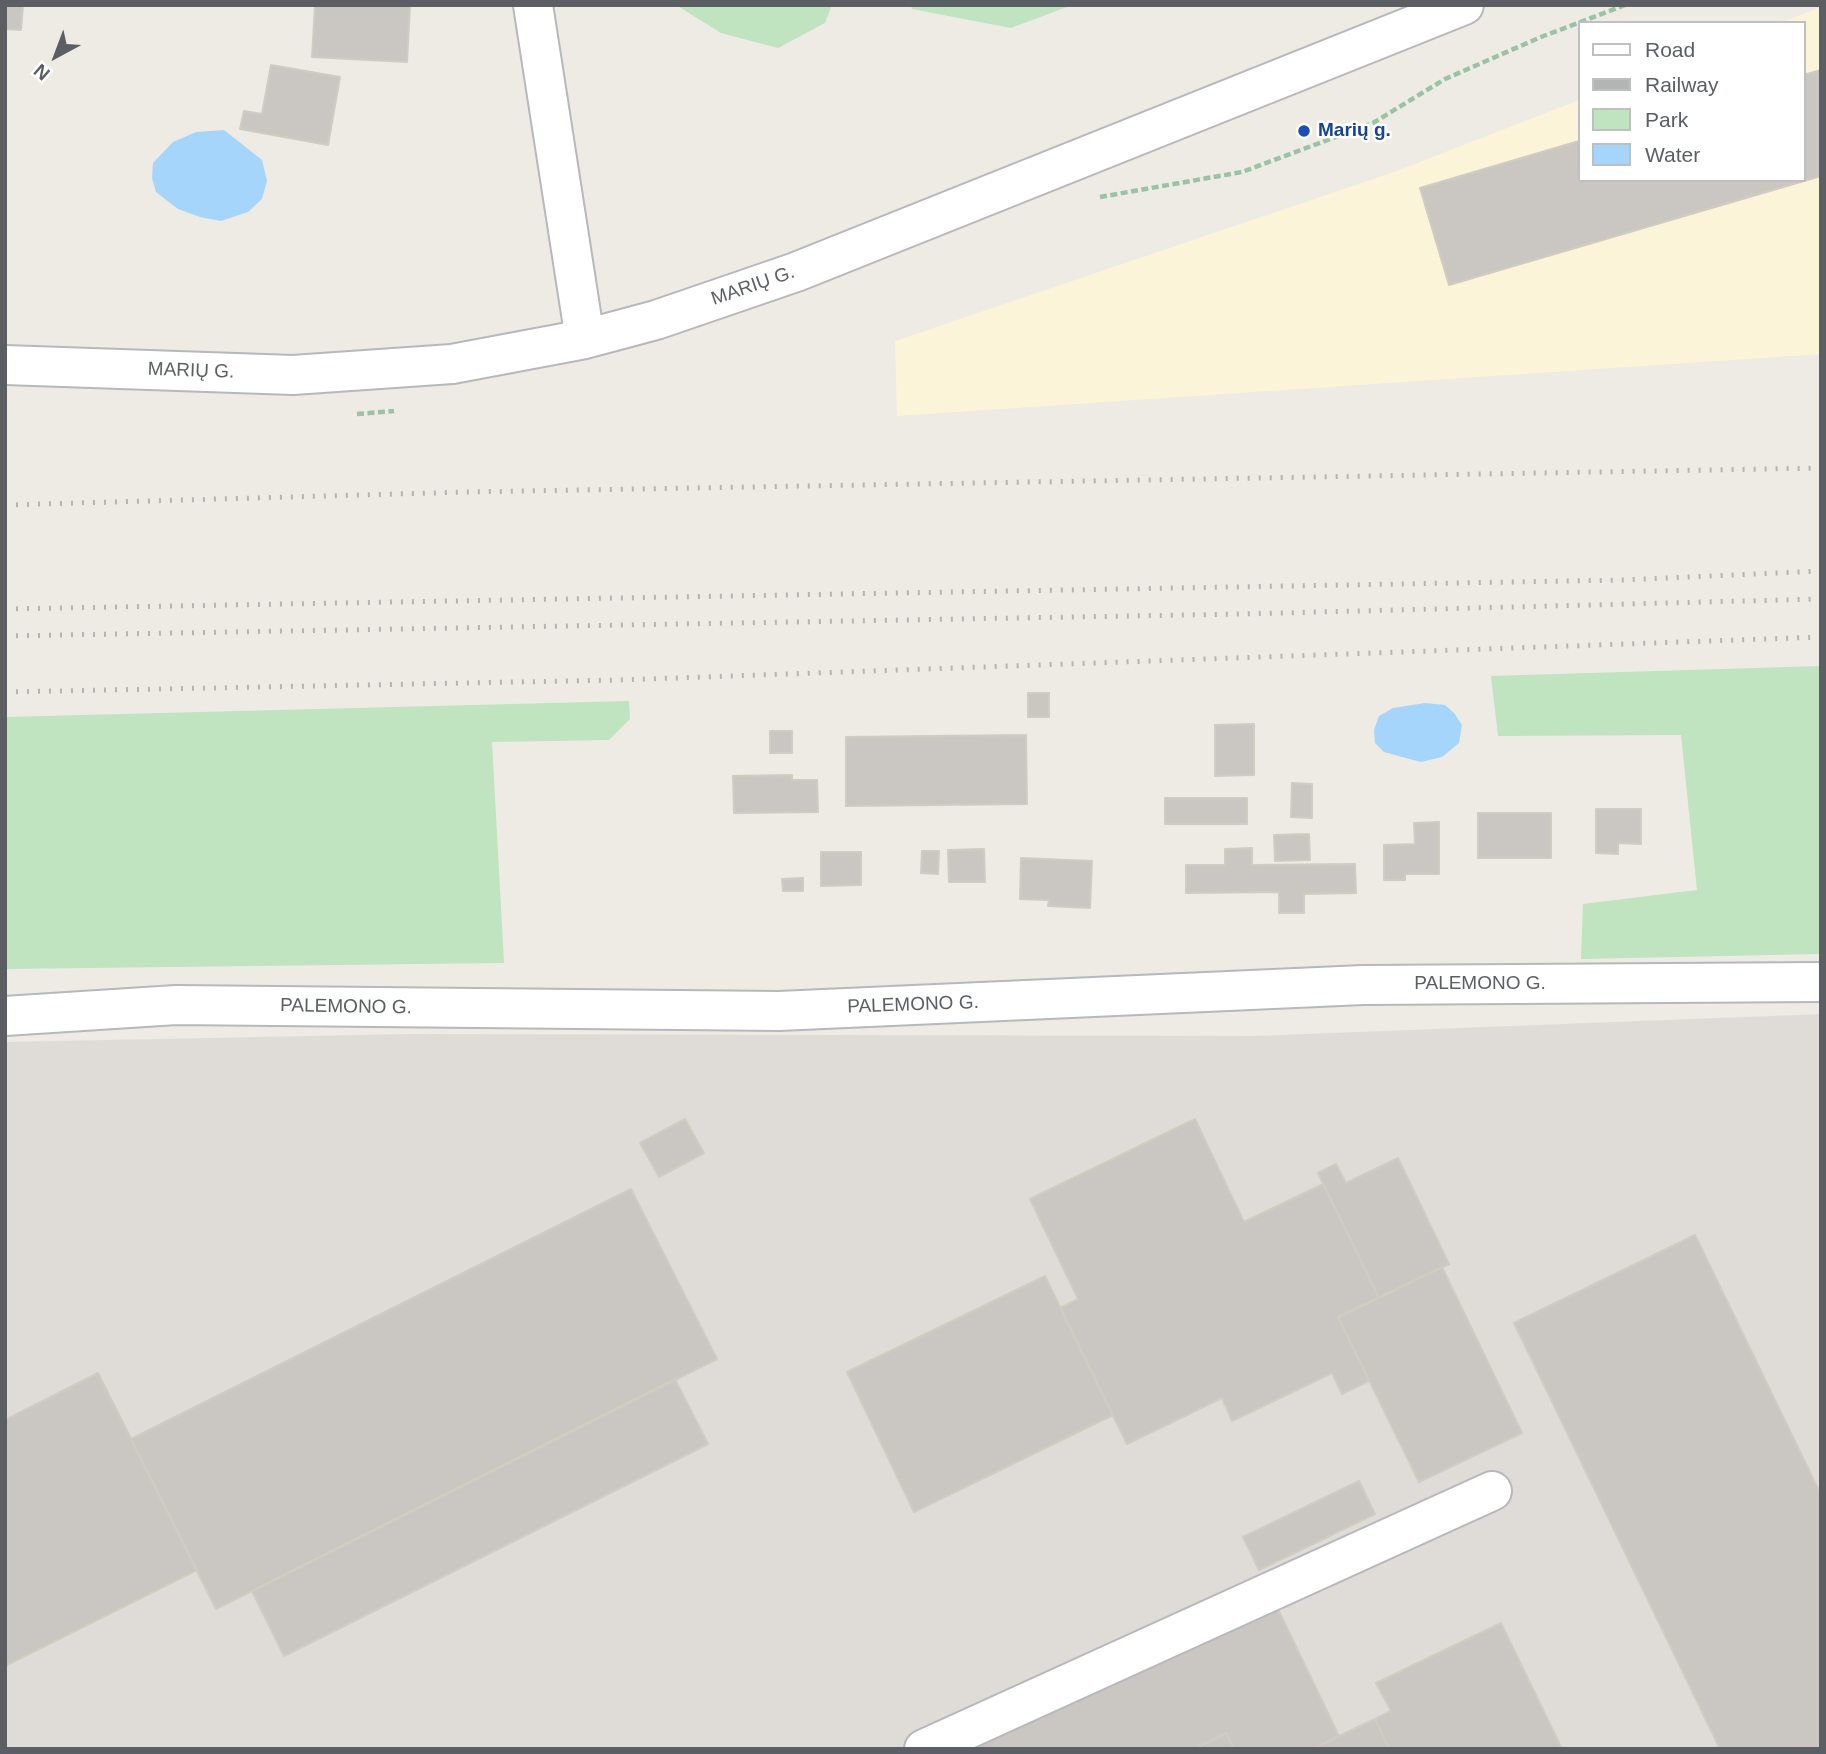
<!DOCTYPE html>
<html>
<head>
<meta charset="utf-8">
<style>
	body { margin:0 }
	#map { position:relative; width:1826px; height:1754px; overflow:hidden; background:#edebe3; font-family:Helvetica,sans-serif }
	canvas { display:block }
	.frame { position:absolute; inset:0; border:7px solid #5b5e63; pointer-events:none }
	.legend { position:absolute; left:1578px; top:21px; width:228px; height:161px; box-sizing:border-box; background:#fff; border:2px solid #bdbfc1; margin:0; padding:9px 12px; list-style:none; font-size:21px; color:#5b5e63 }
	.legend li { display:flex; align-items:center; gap:14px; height:35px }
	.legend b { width:35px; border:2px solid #bdbfc1 }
	.north { position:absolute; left:21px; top:21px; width:70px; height:70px; -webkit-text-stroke:5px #fff; paint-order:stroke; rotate:221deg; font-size:19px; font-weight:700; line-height:28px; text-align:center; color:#5b5e63 }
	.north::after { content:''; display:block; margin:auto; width:24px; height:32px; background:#5b5e63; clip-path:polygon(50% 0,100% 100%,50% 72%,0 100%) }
</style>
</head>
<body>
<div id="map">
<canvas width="1826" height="1754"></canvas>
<div class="frame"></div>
<ul class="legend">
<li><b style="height:9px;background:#fff"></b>Road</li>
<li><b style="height:9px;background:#b3b4b4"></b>Railway</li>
<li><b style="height:19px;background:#c0e3c0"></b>Park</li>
<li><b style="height:19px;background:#a5d5fa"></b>Water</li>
</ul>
<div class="north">N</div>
</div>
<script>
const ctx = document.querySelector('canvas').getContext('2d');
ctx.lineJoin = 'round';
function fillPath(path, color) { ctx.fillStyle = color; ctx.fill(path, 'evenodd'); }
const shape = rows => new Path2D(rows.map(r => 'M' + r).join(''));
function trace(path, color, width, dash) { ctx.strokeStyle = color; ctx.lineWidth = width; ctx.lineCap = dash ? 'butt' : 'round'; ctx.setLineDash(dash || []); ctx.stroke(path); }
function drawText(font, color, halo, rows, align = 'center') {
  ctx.font = font + ' Helvetica,sans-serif'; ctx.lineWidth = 5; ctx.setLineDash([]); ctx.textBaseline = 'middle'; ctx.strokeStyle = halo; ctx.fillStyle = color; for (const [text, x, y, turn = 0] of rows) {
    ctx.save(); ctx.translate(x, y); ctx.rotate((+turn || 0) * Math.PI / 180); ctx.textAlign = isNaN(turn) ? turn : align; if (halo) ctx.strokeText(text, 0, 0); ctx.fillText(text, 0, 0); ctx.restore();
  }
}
const commercial = shape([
	[1821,7,1821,354,897,416,895,341,1394,172,1579,100,1579,180,1803,180,1803,23,1780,23]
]);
const industrial = shape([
	[1821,1014,1821,1749,5,1749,5,1042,410,1034,1254,1036]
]);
const green = shape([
	[676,5,832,5,825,23,778,48,721,33],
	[911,5,1072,5,1011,28,912,9],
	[1821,666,1821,954,1581,959,1583,904,1697,890,1681,735,1498,736,1491,676],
	[629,701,630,719,609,740,492,742,504,963,5,969,5,717]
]);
const water = shape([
	[224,130,262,160,267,181,262,199,248,212,221,221,200,217,178,209,156,192,152,178,153,163,173,142,196,132],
	[1425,703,1445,705,1454,713,1462,725,1459,743,1442,757,1421,762,1384,752,1375,743,1374,730,1379,716,1393,708]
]);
const building = shape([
	[5,5,23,5,21,30,5,29,5,5],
	[315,5,410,5,407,62,312,57,315,5],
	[271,65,340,77,328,145,240,129,244,111,262,114,271,65],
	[1821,70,1821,176,1449,285,1420,188,1579,141,1579,180,1803,180,1803,75,1821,70],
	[1028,693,1049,693,1049,717,1028,717,1028,693],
	[1254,724,1254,775,1215,776,1215,725,1254,724],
	[770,731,792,731,792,753,770,753,770,731],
	[1026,735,1027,804,846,806,846,737,1026,735],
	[792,775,792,780,817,780,818,812,734,813,733,776,792,775],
	[1292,783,1312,784,1312,818,1291,817,1292,783],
	[1165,798,1247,798,1247,824,1165,824,1165,798],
	[1596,809,1641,809,1641,844,1618,843,1618,854,1596,853,1596,809],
	[1478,813,1551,813,1551,858,1478,858,1478,813],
	[1439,822,1439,874,1405,874,1405,880,1384,880,1384,845,1415,844,1414,823,1439,822],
	[1309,834,1310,860,1275,861,1274,835,1309,834],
	[1252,848,1252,865,1355,864,1356,893,1304,894,1304,913,1279,913,1279,892,1186,893,1186,865,1225,865,1225,849,1252,848],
	[984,849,985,882,949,882,948,850,984,849],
	[922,851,939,851,938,874,921,873,922,851],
	[821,852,861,852,861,885,821,886,821,852],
	[1021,858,1092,861,1090,908,1048,906,1049,900,1020,899,1021,858],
	[803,878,803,891,783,891,782,879,803,878],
	[685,1119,704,1153,659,1177,640,1143,685,1119],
	[1195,1119,1244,1222,1323,1184,1379,1298,1338,1317,1369,1381,1342,1394,1332,1373,1232,1421,1222,1398,1127,1444,1060,1308,1078,1299,1030,1199,1195,1119],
	[1398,1158,1449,1264,1379,1298,1318,1173,1336,1164,1346,1183,1398,1158],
	[631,1189,717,1359,216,1609,131,1439,631,1189],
	[1695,1235,1821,1495,1821,1749,1720,1749,1514,1323,1695,1235],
	[1442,1267,1522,1433,1419,1482,1338,1317,1442,1267],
	[1045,1276,1113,1415,914,1512,847,1372,1045,1276],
	[98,1373,197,1570,5,1666,5,1420,98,1373],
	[675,1379,708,1444,284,1656,252,1591,675,1379],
	[1359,1481,1375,1514,1259,1570,1243,1537,1359,1481],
	[1275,1603,1339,1736,1313,1749,1234,1749,1226,1733,1195,1749,973,1749,1275,1603],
	[1501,1623,1562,1749,1389,1749,1375,1719,1391,1711,1376,1683,1501,1623],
	[1375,1719,1389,1749,1313,1749,1339,1736,1375,1719],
	[1226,1733,1234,1749,1195,1749,1226,1733]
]);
const path = shape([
	[1100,197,1242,172,1373,123,1445,79,1541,37,1625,5],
	[357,414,394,411]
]);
const minor = shape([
	[533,5,585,339],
	[5,365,293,375,452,364,585,339,656,320,796,272,1464,5],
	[5,1016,176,1005,779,1011,1363,985,1821,982],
	[924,1749,1492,1491]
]);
const rail = shape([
	[5,505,467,492,1821,468],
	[5,609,1623,580,1821,571],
	[5,636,1241,614,1821,599],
	[5,692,619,680,1821,637]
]);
const markers = [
	[1304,131,7,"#1a4fb4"]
];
const transitNames = [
	["Marių g.",1318,131]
];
const streetNames = [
	["MARIŲ G.",753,286,-19],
	["MARIŲ G.",191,371,2],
	["PALEMONO G.",1480,984],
	["PALEMONO G.",913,1005,-2],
	["PALEMONO G.",346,1007,1]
];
fillPath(commercial, '#fcf4d9');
fillPath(industrial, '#dfdcd7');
fillPath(green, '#c0e3c0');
fillPath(water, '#a5d5fa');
fillPath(building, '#cac7c2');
trace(building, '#d1ccc1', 2);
trace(minor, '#b5b8bc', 42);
trace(path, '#9ac3a6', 4.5, [7, 3.5]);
trace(minor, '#fff', 38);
trace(rail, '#b3b4b4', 5, [2, 9]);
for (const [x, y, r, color] of markers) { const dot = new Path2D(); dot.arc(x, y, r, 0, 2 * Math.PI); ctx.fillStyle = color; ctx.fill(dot); trace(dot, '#fff', 2.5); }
drawText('bold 19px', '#164399', '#fff', transitNames, 'left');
drawText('19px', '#5b5e63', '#fff', streetNames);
</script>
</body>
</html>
